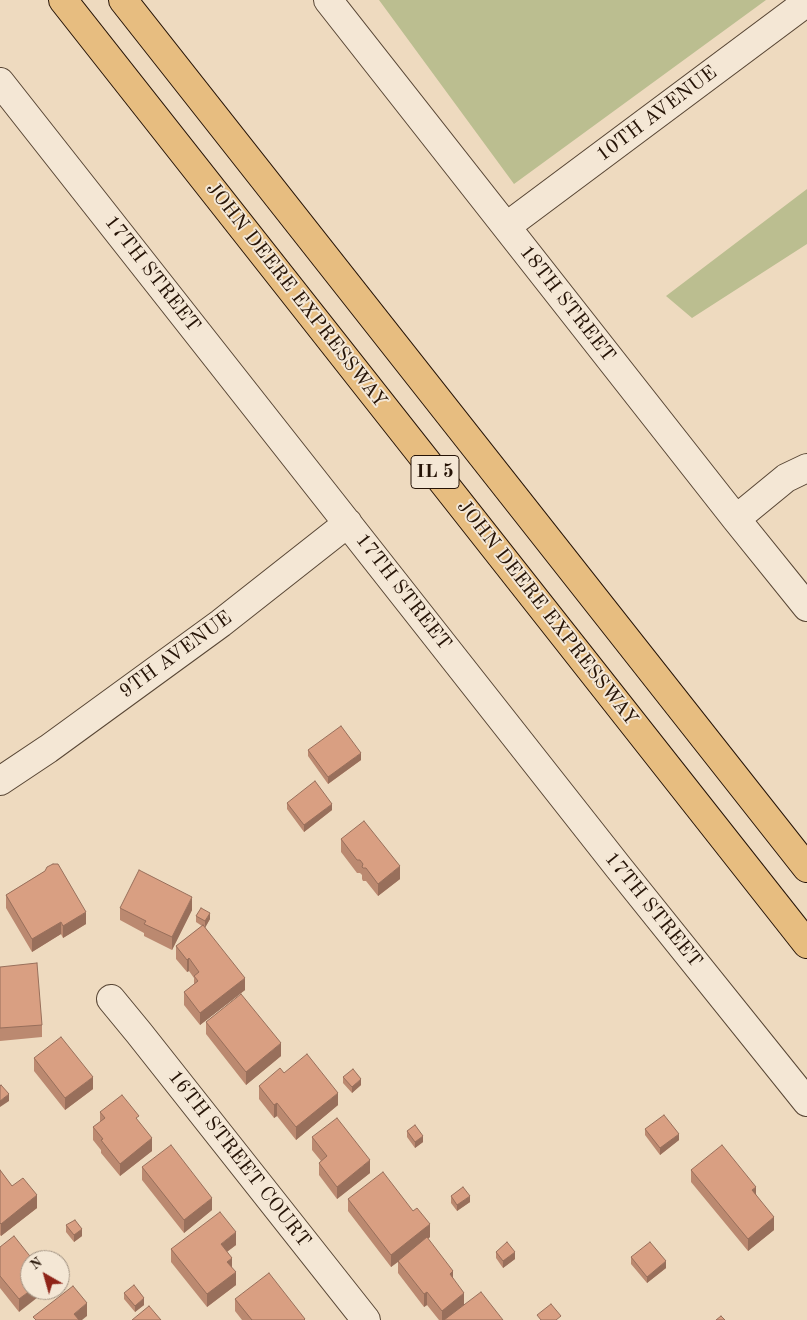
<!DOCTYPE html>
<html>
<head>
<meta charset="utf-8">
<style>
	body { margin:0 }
	#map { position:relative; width:807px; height:1320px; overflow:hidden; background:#eedabf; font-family:"Old Standard TT",serif }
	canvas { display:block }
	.north { position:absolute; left:20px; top:1250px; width:50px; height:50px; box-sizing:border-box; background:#f4e7d5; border:1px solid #a29383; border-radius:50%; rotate:322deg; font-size:14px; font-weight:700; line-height:20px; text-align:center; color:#261407 }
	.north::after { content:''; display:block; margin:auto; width:18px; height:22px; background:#8f2418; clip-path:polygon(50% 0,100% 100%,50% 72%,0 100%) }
</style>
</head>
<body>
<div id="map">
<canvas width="807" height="1320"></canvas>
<div class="north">N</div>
</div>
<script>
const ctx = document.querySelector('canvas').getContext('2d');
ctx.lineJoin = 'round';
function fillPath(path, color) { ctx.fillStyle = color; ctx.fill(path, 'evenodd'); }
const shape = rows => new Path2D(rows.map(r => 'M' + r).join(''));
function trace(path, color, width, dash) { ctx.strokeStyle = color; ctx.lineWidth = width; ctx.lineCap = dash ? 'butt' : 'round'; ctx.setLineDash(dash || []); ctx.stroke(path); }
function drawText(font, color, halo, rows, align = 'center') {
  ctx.font = font + ' "Old Standard TT",serif'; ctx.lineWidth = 4; ctx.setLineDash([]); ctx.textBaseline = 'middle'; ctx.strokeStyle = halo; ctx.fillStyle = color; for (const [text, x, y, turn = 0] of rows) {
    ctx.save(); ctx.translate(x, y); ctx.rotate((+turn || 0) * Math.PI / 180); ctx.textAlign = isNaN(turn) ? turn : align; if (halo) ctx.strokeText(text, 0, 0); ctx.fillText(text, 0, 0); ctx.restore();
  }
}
const green = shape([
	[379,0,766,0,514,184],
	[807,189,807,244,692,318,666,296]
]);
const minor = shape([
	[328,0,736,519,807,607],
	[0,82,619,868,807,1102],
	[507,226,807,2],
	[736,519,786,478,807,468],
	[0,781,48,749,221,623,348,523],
	[111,999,139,1033,366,1320]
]);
const highway = shape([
	[63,0,807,944],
	[123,0,807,868]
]);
const wall = shape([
	[308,750,361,760,328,784,308,756],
	[287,803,332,810,304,832,287,809],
	[341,839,400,879,378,896,366,881,363,881,362,879,362,875,360,873,357,873,341,852],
	[45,871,86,924,63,938,61,934,32,952,6,908,6,895],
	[120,908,192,910,172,950,144,936,144,933,120,920],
	[196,916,210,919,205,927,245,990,200,1025,184,1005,184,992,194,984,194,978,189,971,187,972,176,959,176,946,202,926,196,922],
	[0,967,42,1025,42,1037,0,1041],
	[206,1022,281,1056,246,1085,206,1034],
	[34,1058,93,1089,65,1110,34,1071],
	[284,1073,338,1105,296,1140,277,1116,274,1118,259,1099,259,1086],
	[343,1077,361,1085,352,1093,343,1083],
	[100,1112,139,1122,152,1151,120,1176,101,1153,101,1150,93,1140,93,1127,100,1122],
	[645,1129,679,1140,660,1155,645,1135],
	[407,1131,423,1142,415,1148,407,1137],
	[312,1137,370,1173,337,1199,319,1175,319,1163,321,1161,312,1150],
	[142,1167,212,1210,184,1233,142,1180],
	[0,1170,12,1186,37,1208,1,1236,0,1235],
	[691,1170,756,1194,774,1230,748,1251,691,1182],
	[451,1196,470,1202,457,1211,451,1203],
	[348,1199,413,1211,430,1237,428,1239,453,1278,464,1304,503,1320,439,1320,427,1305,424,1307,398,1273,398,1262,391,1267,348,1211],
	[66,1225,82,1236,74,1242,66,1232],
	[236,1245,227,1252,232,1268,236,1285,207,1307,171,1262,171,1249],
	[0,1247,33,1260,19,1312,0,1288],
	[496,1252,515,1259,503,1268,496,1258],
	[631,1257,666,1268,647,1283,631,1264],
	[124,1293,144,1305,135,1312,124,1299],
	[235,1299,305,1320,242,1320,235,1311]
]);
const shadedWall = shape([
	[361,753,361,760,328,784,328,777],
	[332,804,332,810,304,832,304,825],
	[400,866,400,879,378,896,378,884],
	[192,897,192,910,172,950,172,937],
	[86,912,86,924,63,938,63,926],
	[210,913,210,919,205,928,205,921],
	[61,922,61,934,32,952,32,939],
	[189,958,189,971,187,972,187,960],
	[245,978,245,990,200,1025,200,1013],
	[281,1043,281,1056,246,1085,246,1072],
	[93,1077,93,1089,65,1110,65,1098],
	[361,1079,361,1085,352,1093,352,1087],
	[338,1093,338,1105,296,1140,296,1127],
	[9,1094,9,1101,0,1107,0,1101],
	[277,1103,277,1116,274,1118,274,1105],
	[679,1134,679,1140,660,1155,660,1148],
	[423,1136,423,1142,415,1148,415,1142],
	[152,1138,152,1151,120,1176,120,1164],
	[370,1160,370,1173,337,1199,337,1187],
	[756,1187,756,1199,752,1190],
	[37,1195,37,1208,1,1236,1,1224],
	[470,1196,470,1202,457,1211,457,1205],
	[212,1198,212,1210,184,1233,184,1220],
	[774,1217,774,1230,748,1251,748,1239],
	[430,1224,430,1237,391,1267,391,1255],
	[82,1229,82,1236,74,1242,74,1235],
	[236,1232,236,1245,221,1256,221,1244],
	[515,1252,515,1259,503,1268,503,1261],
	[232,1258,232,1271,227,1262],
	[666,1261,666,1268,647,1283,647,1277],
	[453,1271,453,1283,450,1274],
	[236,1272,236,1285,207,1307,207,1294],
	[31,1290,47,1290,19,1312,19,1299],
	[427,1292,427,1305,424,1307,424,1294],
	[464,1293,464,1305,445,1320,442,1320,442,1311],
	[144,1298,144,1305,135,1312,135,1306],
	[87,1303,87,1316,82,1320,74,1320,74,1314]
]);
const building = shape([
	[341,726,361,753,328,777,308,750,341,726],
	[315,781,332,804,304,825,287,803,315,781],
	[364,821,400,866,378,884,366,868,363,868,362,867,363,864,360,860,357,860,341,839,364,821],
	[53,864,58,864,86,912,63,926,61,922,32,939,6,895,45,871,47,867,53,864],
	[139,870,192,897,172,937,144,924,146,921,120,908,139,870],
	[201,908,210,913,205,921,196,916,201,908],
	[203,925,245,978,200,1013,184,992,198,981,194,976,199,972,189,958,187,960,176,946,203,925],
	[37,963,42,1025,0,1028,0,967,37,963],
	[241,994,281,1043,246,1072,206,1022,241,994],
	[61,1037,93,1077,65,1098,34,1058,61,1037],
	[307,1054,338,1093,296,1127,277,1103,274,1105,259,1086,280,1068,284,1073,307,1054],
	[353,1069,361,1079,352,1087,343,1077,353,1069],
	[1,1085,9,1094,0,1101,0,1086,1,1085],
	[122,1095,139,1116,136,1118,152,1138,120,1164,101,1140,103,1139,93,1127,105,1118,100,1112,122,1095],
	[664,1115,679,1134,660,1148,645,1129,664,1115],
	[337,1118,370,1160,337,1187,319,1163,327,1156,312,1137,337,1118],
	[415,1125,423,1136,415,1142,407,1131,415,1125],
	[171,1145,212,1198,184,1220,142,1167,171,1145],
	[722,1145,756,1187,752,1190,774,1217,748,1239,691,1170,722,1145],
	[0,1170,12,1186,23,1178,37,1195,1,1224,0,1223,0,1170],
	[383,1172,413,1211,417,1208,430,1224,391,1255,348,1199,383,1172],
	[463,1187,470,1196,457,1205,451,1196,463,1187],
	[220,1212,236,1232,221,1244,232,1258,227,1262,236,1272,207,1294,171,1249,220,1212],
	[75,1220,82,1229,74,1235,66,1225,75,1220],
	[14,1236,33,1260,30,1260,30,1290,31,1290,19,1299,0,1276,0,1247,14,1236],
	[427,1237,453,1271,450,1274,464,1293,442,1311,427,1292,424,1294,398,1261,427,1237],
	[507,1242,515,1252,503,1261,496,1252,507,1242],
	[650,1242,666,1261,647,1277,631,1257,650,1242],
	[269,1273,305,1319,304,1320,252,1320,235,1299,269,1273],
	[134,1285,144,1298,135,1306,124,1293,134,1285],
	[73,1286,87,1303,74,1314,79,1320,36,1320,33,1317,73,1286],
	[481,1292,503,1320,444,1320,481,1292],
	[551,1304,561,1316,556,1320,541,1320,537,1315,551,1304],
	[149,1306,161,1320,132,1320,149,1306],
	[721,1316,725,1320,716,1320,721,1316]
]);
const shields = [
	[435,472,48]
];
const shieldNames = [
	["IL 5",435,472]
];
const streetNames = [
	["10TH AVENUE",657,114,-37],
	["17TH STREET",152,274,52],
	["JOHN DEERE EXPRESSWAY",296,295,52],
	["18TH STREET",567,304,52],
	["17TH STREET",403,592,52],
	["JOHN DEERE EXPRESSWAY",547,613,52],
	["9TH AVENUE",176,655,-36],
	["17TH STREET",653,910,51],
	["16TH STREET COURT",239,1159,52]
];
fillPath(green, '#bbbe90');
trace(minor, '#584635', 30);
trace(highway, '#261407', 30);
trace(minor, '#f4e7d5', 28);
trace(highway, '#e7bd80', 28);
fillPath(wall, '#bb8970');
fillPath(shadedWall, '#986f5b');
fillPath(building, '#d99f82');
trace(building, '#986f5b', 1);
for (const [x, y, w] of shields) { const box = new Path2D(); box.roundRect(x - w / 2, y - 16.5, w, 33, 4); ctx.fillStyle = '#f4e7d5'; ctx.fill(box); trace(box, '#261407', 1); }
drawText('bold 19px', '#261407', null, shieldNames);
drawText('20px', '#261407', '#f4e7d5', streetNames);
</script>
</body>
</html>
